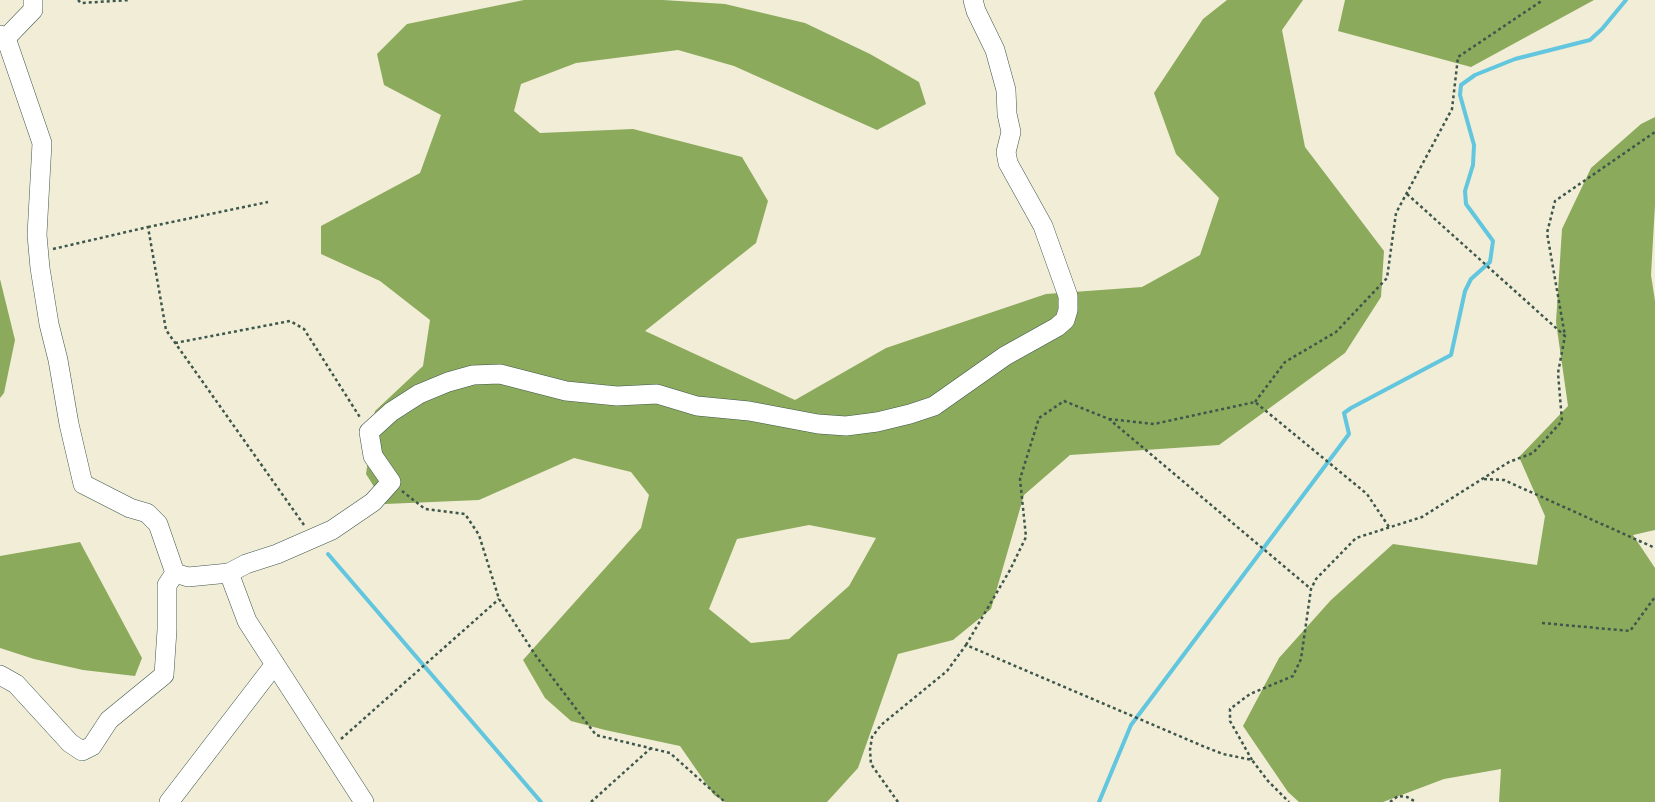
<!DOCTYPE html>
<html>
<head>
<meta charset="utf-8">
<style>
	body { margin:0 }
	canvas { display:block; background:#f1edd7 }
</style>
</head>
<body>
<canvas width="1655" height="802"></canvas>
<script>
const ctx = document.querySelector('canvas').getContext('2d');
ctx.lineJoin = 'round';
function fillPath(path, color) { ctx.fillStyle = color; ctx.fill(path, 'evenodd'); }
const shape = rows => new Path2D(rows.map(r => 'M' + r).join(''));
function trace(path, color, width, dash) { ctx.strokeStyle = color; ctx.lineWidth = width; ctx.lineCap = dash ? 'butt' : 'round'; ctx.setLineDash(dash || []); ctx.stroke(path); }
const forest = shape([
	[524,0,663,0,725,4,805,23,870,54,919,82,926,104,877,130,734,66,678,50,576,63,521,84,514,111,540,133,633,129,742,157,768,201,756,243,645,331,795,400,886,348,1046,294,1142,287,1200,255,1219,198,1176,154,1154,93,1203,19,1227,0,1303,0,1282,30,1305,147,1384,251,1381,297,1345,353,1219,445,1070,455,1024,495,991,609,953,640,898,654,858,768,827,802,725,802,714,795,680,746,605,730,571,721,545,698,523,660,641,528,649,495,631,472,574,458,479,500,385,504,366,474,375,411,423,366,430,320,380,281,321,254,321,226,420,173,441,115,384,85,377,54,407,24],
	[809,525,876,538,849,586,789,639,751,643,709,609,737,539],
	[1345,0,1594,0,1471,67,1338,31],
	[1655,117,1655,205,1651,275,1655,301,1655,530,1633,535,1655,568,1655,802,1499,802,1501,769,1444,779,1383,802,1299,802,1288,792,1243,726,1279,658,1331,600,1393,544,1537,565,1545,516,1519,457,1568,406,1556,322,1562,229,1591,168,1641,124],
	[0,279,15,340,4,393,0,398],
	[80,542,142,658,135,676,83,670,34,659,0,648,0,556]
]);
const stream = shape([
	[328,554,541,802],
	[1099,802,1131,725,1349,434,1344,413,1351,408,1451,355,1465,291,1471,279,1490,262,1493,241,1466,204,1465,191,1473,165,1474,145,1460,95,1461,85,1475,75,1515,59,1590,40,1602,29,1626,0]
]);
const path = shape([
	[78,0,81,3,130,0],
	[1407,194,1565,336,1547,233,1555,201,1655,132],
	[148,227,268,202],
	[53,249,148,227,166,330,304,525],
	[175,343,290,321,304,329,361,419],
	[1255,402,1285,362,1336,332,1387,278,1396,213,1452,109,1458,57,1543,0],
	[1109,419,1154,424,1255,402,1367,494,1389,527],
	[1484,479,1504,480,1655,548],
	[402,491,425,509,465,514,479,535,499,599,536,656,596,735,670,753,725,802],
	[1542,623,1630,631,1655,597],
	[966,645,1010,570,1026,537,1020,479,1039,418,1064,401,1109,419,1311,589],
	[341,739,499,599],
	[1252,760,1230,721,1230,709,1250,694,1293,676,1301,659,1311,589,1316,579,1356,538,1422,517,1509,462,1533,453,1562,421,1558,373,1565,336],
	[591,802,651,748],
	[898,802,871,764,870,750,872,737,881,725,947,671,966,645,1205,747,1223,754,1252,760,1268,781,1289,802],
	[1390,802,1398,796,1407,797,1416,802]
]);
const minor = shape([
	[0,35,6,38,42,143,37,235,40,268,49,324,58,360,69,424,83,484,130,508,147,513,158,524,175,573],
	[6,38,33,10,33,0],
	[175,573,188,577,229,573,246,564,277,554,332,530,373,502,391,482,373,456,369,432,391,412,419,394,448,382,473,375,500,374,566,391,617,396,657,394,697,406,749,411,818,424,846,426,877,422,910,414,934,406,1005,356,1057,327,1065,320,1068,310,1068,296,1043,226,1008,163,1006,152,1011,132,1007,114,1006,90,995,50,976,11,973,0],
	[229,573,247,621,364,802],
	[0,675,16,684,70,743,82,751,92,746,109,720,164,675,167,630,167,585,175,573],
	[169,802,275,664]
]);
fillPath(forest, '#8caa5c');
trace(stream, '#61c6de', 4);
trace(minor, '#3e574c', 20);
trace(path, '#3e574c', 2.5, [3, 3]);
trace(minor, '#fff', 19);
</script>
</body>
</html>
